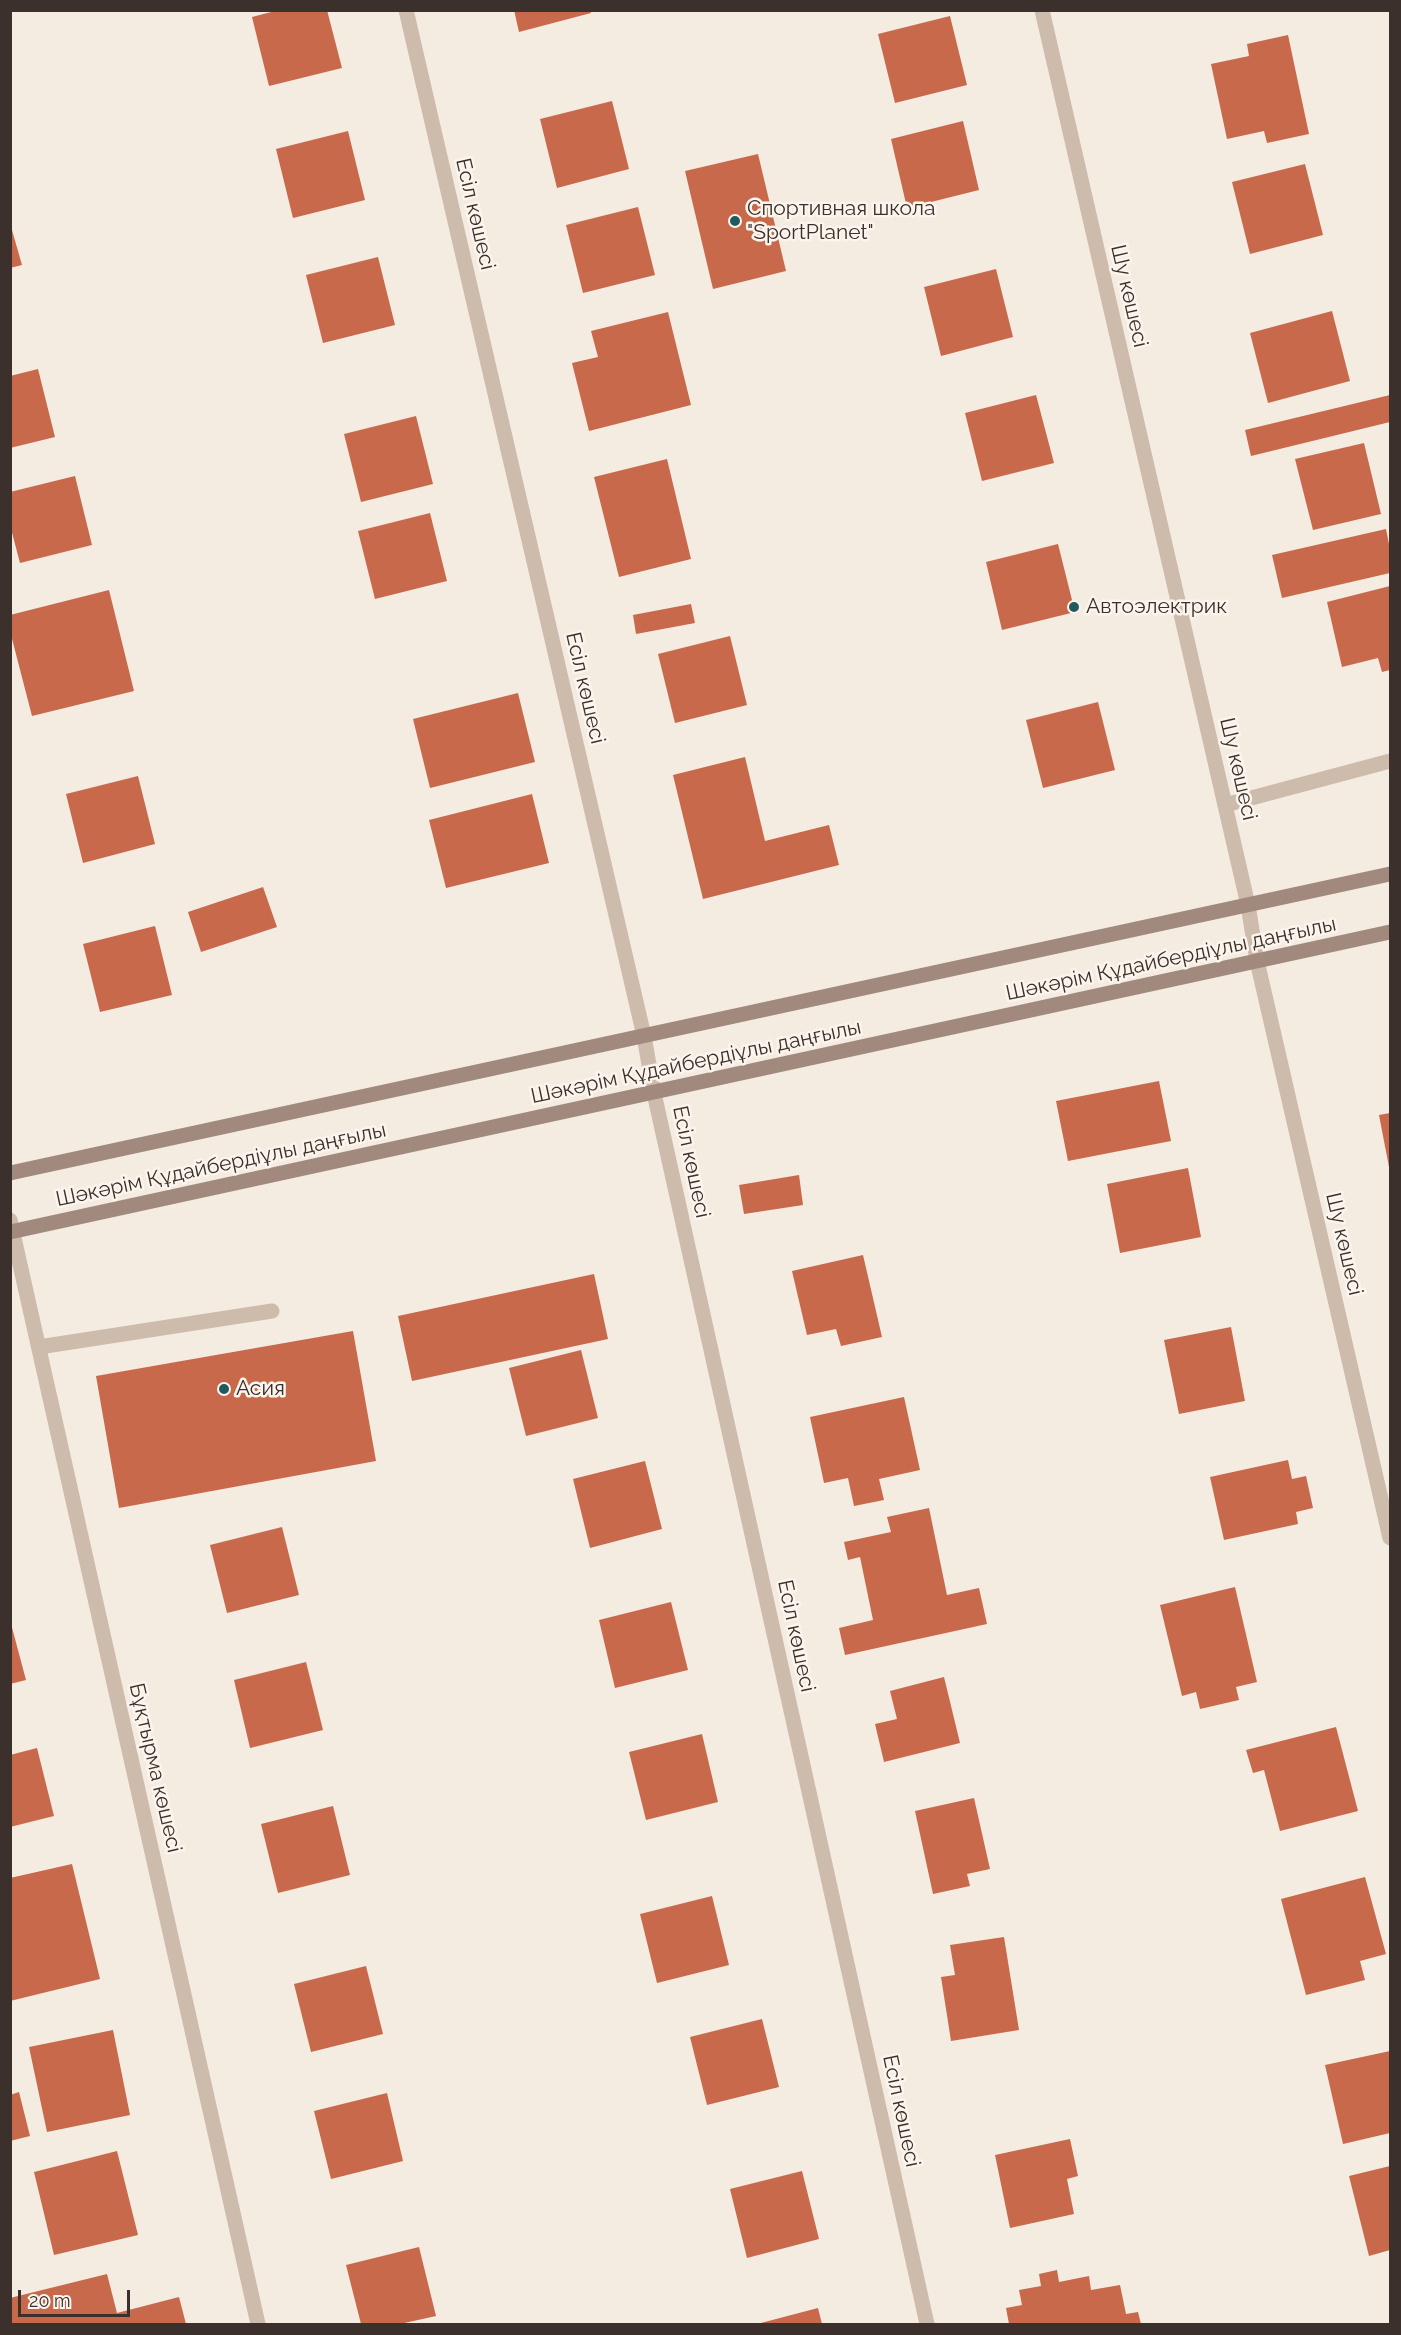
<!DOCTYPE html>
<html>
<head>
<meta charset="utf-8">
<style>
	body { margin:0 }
	#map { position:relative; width:1401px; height:2335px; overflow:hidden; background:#f4ebe1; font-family:Raleway,sans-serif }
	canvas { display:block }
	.frame { position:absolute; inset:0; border:12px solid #3b302b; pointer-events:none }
	.scale { position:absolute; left:18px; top:2290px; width:112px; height:27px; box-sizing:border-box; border:3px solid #3b302b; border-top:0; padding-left:8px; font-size:18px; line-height:21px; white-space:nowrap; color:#3b302b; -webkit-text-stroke:4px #fbf5ee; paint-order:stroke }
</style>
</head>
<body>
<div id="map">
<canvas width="1401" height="2335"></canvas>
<div class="frame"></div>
<div class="scale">20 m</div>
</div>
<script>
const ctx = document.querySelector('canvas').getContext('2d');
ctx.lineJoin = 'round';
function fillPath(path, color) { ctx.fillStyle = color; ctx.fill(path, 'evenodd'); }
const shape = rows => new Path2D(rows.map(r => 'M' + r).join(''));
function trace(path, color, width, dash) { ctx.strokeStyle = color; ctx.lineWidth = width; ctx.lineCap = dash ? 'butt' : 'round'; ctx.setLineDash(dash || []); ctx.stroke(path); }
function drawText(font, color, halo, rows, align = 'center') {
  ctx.font = font + ' Raleway,sans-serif'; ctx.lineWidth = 5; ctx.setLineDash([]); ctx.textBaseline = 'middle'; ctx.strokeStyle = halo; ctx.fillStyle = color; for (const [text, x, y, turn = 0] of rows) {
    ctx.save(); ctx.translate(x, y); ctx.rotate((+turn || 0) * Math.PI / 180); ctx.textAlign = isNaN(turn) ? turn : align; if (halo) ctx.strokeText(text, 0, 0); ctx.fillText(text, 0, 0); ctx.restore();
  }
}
const building = shape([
	[279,10,327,10,342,68,269,86,252,17],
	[514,10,590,10,591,13,519,32],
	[950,16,967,85,895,103,878,34],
	[1288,35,1309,134,1267,143,1264,131,1227,139,1211,64,1249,56,1247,44],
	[612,101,629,169,557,188,540,119],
	[963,121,979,190,907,208,891,139],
	[348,131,365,200,293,218,276,149],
	[758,154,786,271,713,289,685,171],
	[1305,164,1323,235,1250,254,1232,182],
	[638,207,655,275,583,293,566,225],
	[10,223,22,265,10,268],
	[378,257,395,325,323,343,306,275],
	[996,269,1013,337,941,356,924,287],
	[1332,311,1350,381,1268,403,1250,333],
	[668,312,691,405,589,431,572,363,598,357,591,331],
	[38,369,55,437,10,448,10,376],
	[1036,395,1054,463,982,481,965,413],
	[1390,395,1390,422,1251,456,1245,430],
	[416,416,433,484,361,502,344,434],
	[1364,443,1381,514,1313,530,1295,459],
	[667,459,691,559,619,577,594,477],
	[75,476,92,545,20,563,10,525,10,492],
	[430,513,447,581,375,599,358,531],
	[1386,529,1390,549,1390,573,1282,598,1272,555],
	[1058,544,1075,612,1002,630,986,562],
	[1390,586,1390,670,1382,672,1378,658,1342,667,1327,602],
	[109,590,134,691,32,716,10,631,10,615],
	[691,604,695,623,636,634,633,615],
	[730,636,747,705,675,723,658,654],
	[518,693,535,762,430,788,413,719],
	[1098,702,1115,770,1043,788,1026,720],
	[745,757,765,841,829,825,839,865,703,899,673,775],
	[138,776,155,844,83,863,66,794],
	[532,794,549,863,446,888,429,820],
	[263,887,277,927,201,952,188,912],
	[155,926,172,995,100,1012,83,944],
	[1159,1081,1171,1141,1068,1161,1056,1101],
	[1390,1113,1390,1166,1389,1167,1379,1115],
	[1188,1168,1201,1237,1120,1253,1107,1184],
	[799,1175,803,1205,744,1214,739,1185],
	[863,1255,882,1337,841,1346,836,1329,807,1335,792,1271],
	[594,1274,608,1339,412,1381,398,1316],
	[1231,1327,1245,1401,1179,1414,1164,1340],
	[353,1331,376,1461,119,1508,96,1376],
	[581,1350,598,1418,526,1436,509,1368],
	[904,1397,920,1470,879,1479,884,1500,854,1506,848,1478,824,1483,810,1417],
	[1288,1460,1292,1479,1306,1476,1313,1508,1296,1512,1298,1524,1224,1540,1210,1477],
	[645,1461,662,1529,590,1548,573,1479],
	[929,1508,947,1595,979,1588,987,1624,845,1655,839,1628,873,1620,860,1557,848,1560,844,1542,891,1532,887,1517],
	[282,1527,299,1595,227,1613,210,1545],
	[1235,1587,1257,1682,1236,1687,1239,1700,1200,1709,1196,1692,1182,1696,1160,1605],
	[671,1602,688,1670,615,1688,599,1620],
	[10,1620,26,1680,10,1684],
	[306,1662,323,1730,250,1748,234,1680],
	[944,1677,960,1743,884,1762,875,1724,897,1719,890,1691],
	[1336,1727,1358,1811,1280,1831,1264,1770,1253,1773,1246,1750],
	[702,1734,718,1802,646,1820,629,1752],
	[37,1748,54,1816,10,1827,10,1755],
	[974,1798,990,1869,967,1874,970,1886,933,1894,915,1811],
	[333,1806,350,1875,278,1893,261,1824],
	[72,1864,100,1979,10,2001,10,1878],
	[1365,1877,1386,1954,1360,1961,1365,1980,1306,1995,1281,1899],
	[712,1896,729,1965,657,1983,640,1914],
	[1004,1937,1019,2030,951,2041,941,1977,955,1975,950,1945],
	[366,1966,383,2034,311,2052,294,1984],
	[762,2019,779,2087,707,2105,690,2037],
	[113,2030,130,2115,47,2132,29,2047],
	[1390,2051,1390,2133,1343,2144,1325,2065],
	[19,2092,30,2136,10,2141,10,2095],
	[387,2093,403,2161,331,2179,314,2111],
	[1070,2139,1078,2176,1067,2179,1074,2214,1010,2228,995,2155],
	[117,2151,138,2235,54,2255,34,2172],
	[1390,2166,1390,2250,1369,2256,1349,2176],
	[802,2171,819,2239,747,2258,730,2189],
	[419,2247,436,2316,400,2324,361,2324,346,2265],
	[1057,2270,1059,2282,1089,2276,1091,2290,1120,2285,1126,2314,1138,2312,1141,2324,1009,2324,1006,2308,1022,2305,1019,2290,1041,2286,1039,2274],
	[107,2274,117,2313,179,2297,186,2324,12,2324,10,2298],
	[818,2308,822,2324,757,2324]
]);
const lane = shape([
	[1225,805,1390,761],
	[39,1347,272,1311]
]);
const street = shape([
	[406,10,644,1036,654,1093,927,2324],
	[1042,10,1248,905,1257,961,1390,1538],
	[10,1220,258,2324]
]);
const secondary = shape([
	[10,1173,1390,874],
	[10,1232,1390,932]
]);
const markers = [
	[735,221,6,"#1f5a5e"],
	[1074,607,6,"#1f5a5e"],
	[224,1389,6,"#1f5a5e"]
];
const poiNames = [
	["Спортивная школа",747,209],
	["\"SportPlanet\"",747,233],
	["Автоэлектрик",1086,607],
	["Асия",236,1389]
];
const streetNames = [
	["Есіл көшесі",475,214,77],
	["Шу көшесі",1129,296,77],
	["Есіл көшесі",585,688,77],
	["Шу көшесі",1238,769,77],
	["Шәкәрім Құдайбердіұлы даңғылы",1171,959,-12],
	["Шәкәрім Құдайбердіұлы даңғылы",696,1062,-12],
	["Есіл көшесі",691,1162,78],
	["Шәкәрім Құдайбердіұлы даңғылы",221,1165,-12],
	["Шу көшесі",1344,1244,77],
	["Есіл көшесі",796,1636,78],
	["Бұқтырма көшесі",155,1768,77],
	["Есіл көшесі",901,2111,78]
];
fillPath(building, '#c8694b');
trace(lane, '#cdbbac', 15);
trace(street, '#cdbbac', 15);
trace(secondary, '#a18a7d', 15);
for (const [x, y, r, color] of markers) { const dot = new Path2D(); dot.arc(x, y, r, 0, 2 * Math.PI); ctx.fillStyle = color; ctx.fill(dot); trace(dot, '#fbf5ee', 2); }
drawText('21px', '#3b302b', '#fbf5ee', poiNames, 'left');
drawText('21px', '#3b302b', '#fbf5ee', streetNames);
</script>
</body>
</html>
